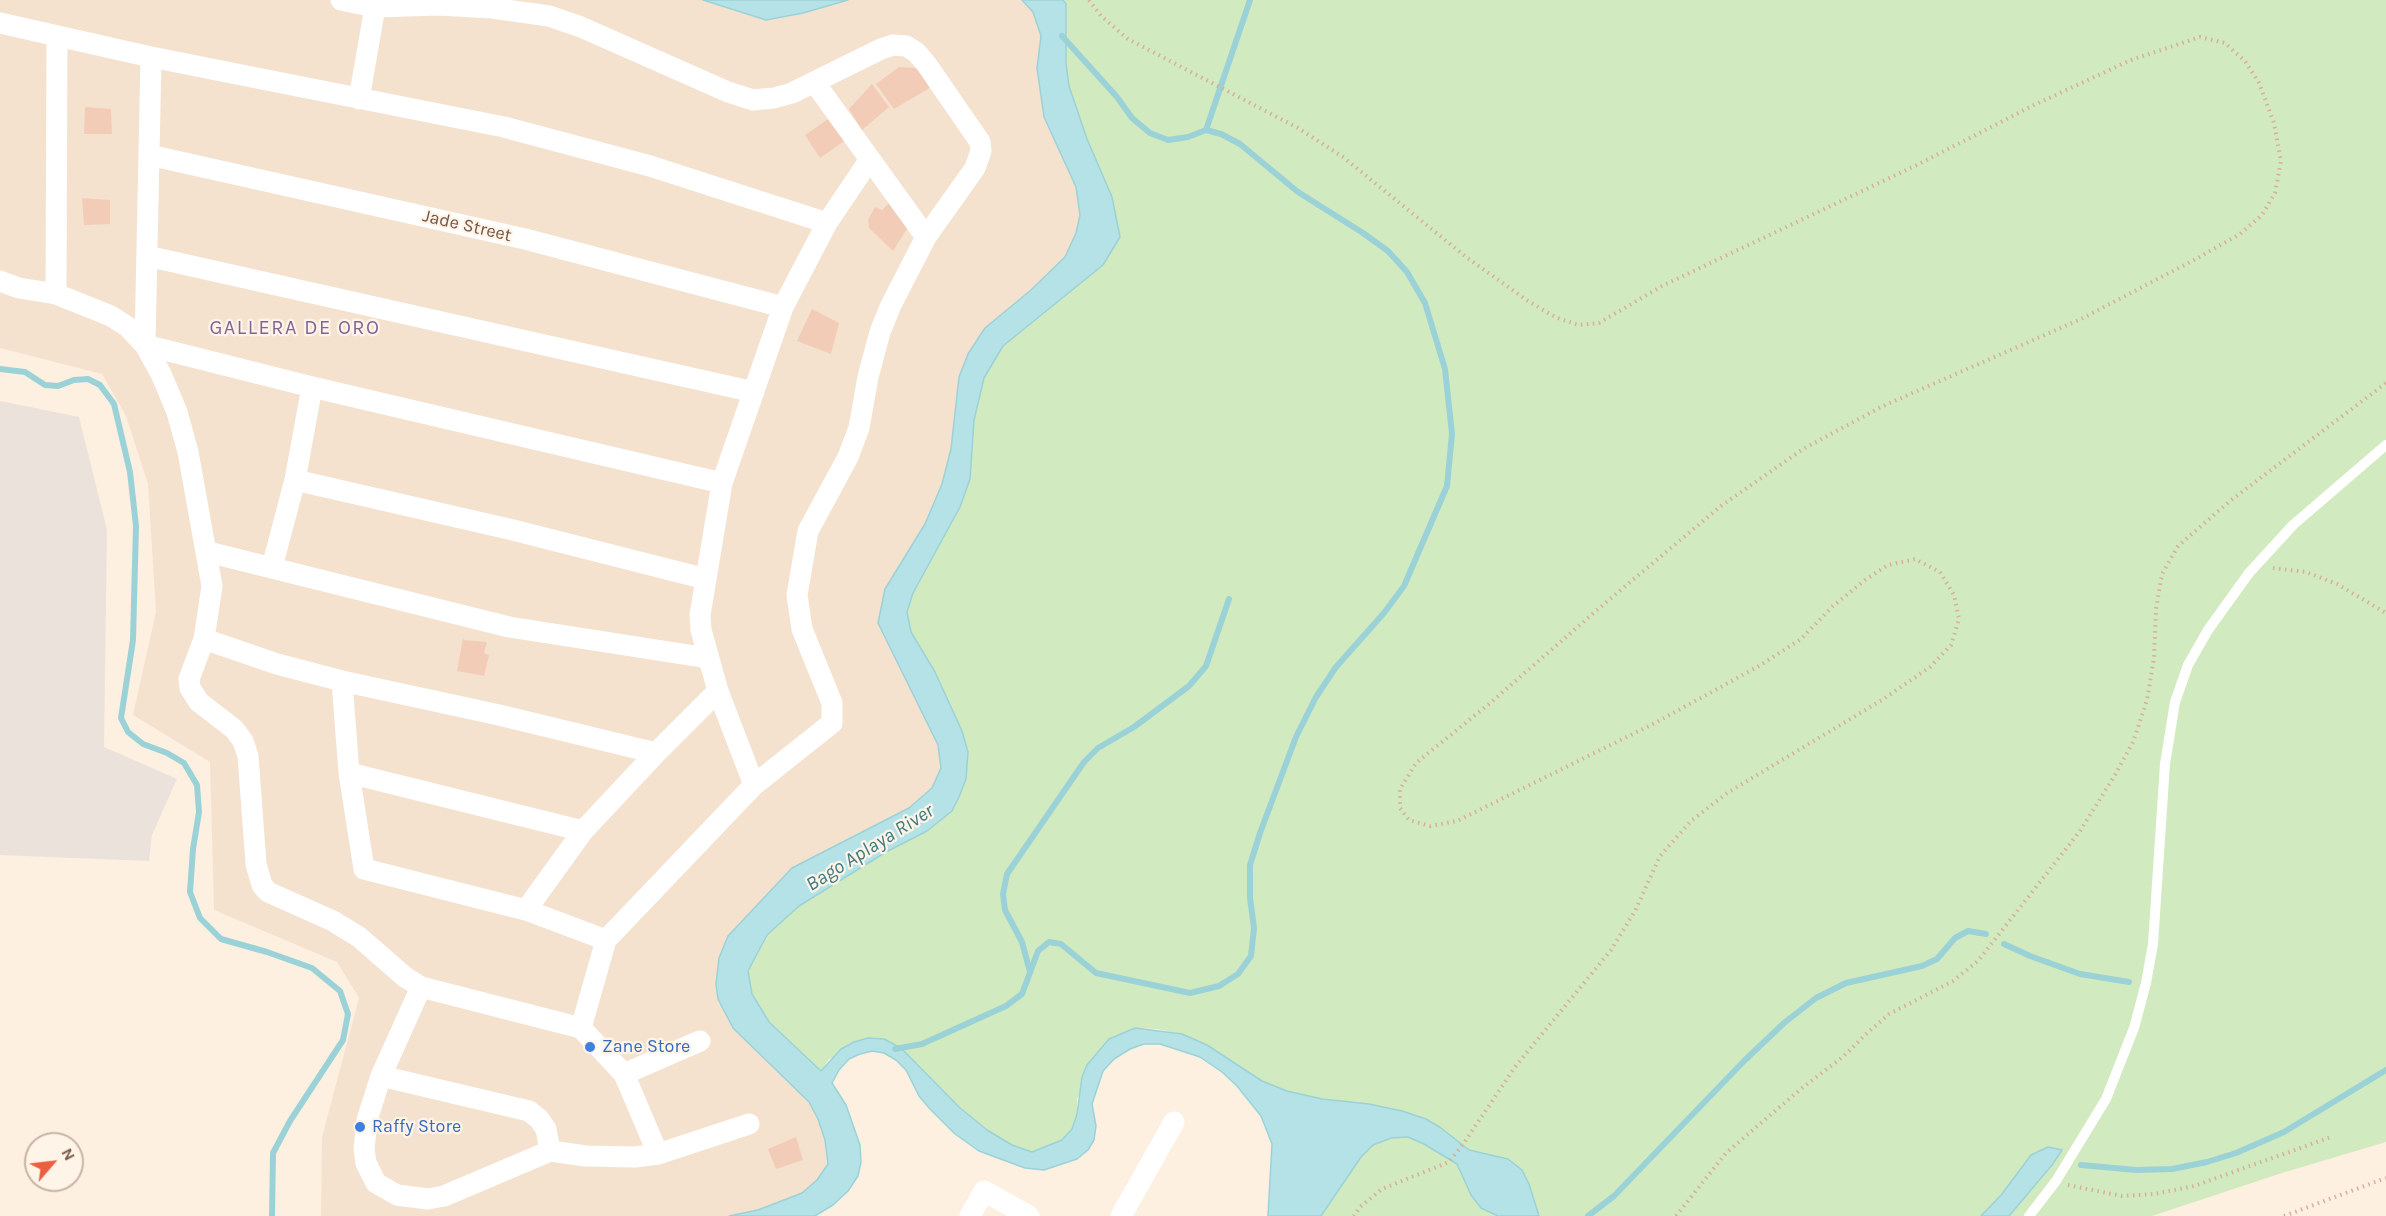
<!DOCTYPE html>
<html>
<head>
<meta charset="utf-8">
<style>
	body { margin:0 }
	#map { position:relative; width:2386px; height:1216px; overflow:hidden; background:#fdf0e0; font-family:Karla,sans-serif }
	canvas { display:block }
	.north { position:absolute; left:24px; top:1132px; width:60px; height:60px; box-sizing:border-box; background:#fff4e7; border:2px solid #c7b4a7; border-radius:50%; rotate:62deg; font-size:16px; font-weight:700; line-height:24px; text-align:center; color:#745547 }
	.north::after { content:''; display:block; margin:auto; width:21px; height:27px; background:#eb5f41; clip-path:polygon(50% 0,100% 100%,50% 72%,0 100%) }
</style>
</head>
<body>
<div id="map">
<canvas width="2386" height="1216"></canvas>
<div class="north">N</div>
</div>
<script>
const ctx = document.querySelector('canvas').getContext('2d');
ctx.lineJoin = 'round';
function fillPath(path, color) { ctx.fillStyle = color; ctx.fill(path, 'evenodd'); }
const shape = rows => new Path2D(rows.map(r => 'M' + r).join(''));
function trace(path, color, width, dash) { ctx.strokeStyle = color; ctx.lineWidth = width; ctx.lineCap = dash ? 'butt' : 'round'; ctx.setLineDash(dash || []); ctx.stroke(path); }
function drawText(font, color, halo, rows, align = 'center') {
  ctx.font = font + ' Karla,sans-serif'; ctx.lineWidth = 4.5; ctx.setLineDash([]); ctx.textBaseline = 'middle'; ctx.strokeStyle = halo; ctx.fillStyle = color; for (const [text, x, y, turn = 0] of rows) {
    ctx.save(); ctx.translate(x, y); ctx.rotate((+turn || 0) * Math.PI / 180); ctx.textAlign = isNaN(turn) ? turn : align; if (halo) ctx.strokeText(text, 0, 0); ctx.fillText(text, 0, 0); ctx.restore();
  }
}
const residential = shape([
	[0,0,703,0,726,8,803,13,848,0,1022,0,1033,12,1041,37,1037,68,1044,117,1076,187,1080,215,1076,233,1065,257,1031,290,951,449,942,484,925,524,885,589,938,745,941,768,932,788,909,808,792,868,728,936,719,958,716,984,769,1061,809,1102,818,1119,825,1140,828,1164,817,1180,802,1193,758,1210,728,1216,321,1216,322,1137,359,998,337,962,214,910,210,762,133,715,156,612,148,484,126,416,102,374,0,348]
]);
const industrial = shape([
	[0,401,79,417,107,530,104,747,177,779,152,835,149,861,0,855]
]);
const green = shape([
	[1063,0,2386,0,2386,1142,2282,1173,2152,1216,1321,1216,1361,1157,1373,1145,1391,1138,1408,1137,1424,1144,1441,1128,1426,1119,1402,1111,1369,1104,1322,1099,1287,1091,1262,1081,1182,1034,1157,1029,1136,1028,1077,1098,1077,1114,1073,1129,1062,1140,1032,1152,1012,1145,987,1130,959,1107,901,1048,884,1039,829,1059,821,1071,769,1022,752,994,748,971,767,935,799,906,886,852,927,831,952,811,959,797,966,779,951,706,935,672,911,632,907,612,913,593,970,479,974,420,984,378,1003,346,1103,265,1120,237,1069,86,1066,63,1066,4]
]);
const water = shape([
	[703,0,848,0,803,13,766,20,703,0],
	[1022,0,1063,0,1066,4,1066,63,1069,86,1087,139,1112,197,1120,237,1103,265,1003,346,984,378,974,420,970,479,960,507,913,593,907,612,911,632,935,672,962,731,968,752,966,779,959,797,952,811,927,831,886,852,799,906,767,935,748,971,752,994,769,1022,821,1071,841,1049,854,1042,868,1038,884,1039,901,1048,959,1107,987,1130,1012,1145,1032,1152,1062,1140,1072,1129,1077,1114,1082,1077,1087,1065,1109,1039,1135,1028,1182,1034,1207,1045,1262,1081,1287,1091,1322,1099,1369,1104,1402,1111,1426,1119,1441,1128,1469,1150,1508,1159,1522,1170,1529,1184,1539,1216,1498,1216,1481,1208,1471,1195,1457,1164,1424,1144,1408,1137,1391,1138,1373,1145,1361,1157,1321,1216,1268,1216,1272,1144,1261,1116,1237,1086,1222,1072,1200,1057,1160,1044,1144,1044,1130,1049,1114,1059,1103,1071,1092,1104,1096,1126,1094,1140,1088,1150,1077,1159,1044,1170,1025,1168,979,1151,955,1134,930,1109,919,1096,906,1070,896,1060,884,1053,872,1051,860,1054,849,1059,839,1070,832,1083,846,1105,860,1145,861,1162,858,1176,848,1191,833,1205,815,1216,729,1216,758,1210,802,1193,817,1180,828,1164,825,1140,818,1119,809,1102,733,1028,718,999,716,984,719,958,728,936,792,868,909,808,932,788,941,768,938,745,878,623,885,589,925,524,942,484,951,449,959,377,968,354,985,328,1031,290,1065,257,1076,233,1080,215,1076,187,1044,117,1037,68,1041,36,1033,12,1022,0],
	[2048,1147,2062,1150,2052,1165,2009,1216,1981,1216,2002,1194,2031,1155,2048,1147]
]);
const stream = shape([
	[1206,130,1250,0],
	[0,369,25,372,45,385,58,386,74,380,88,379,100,385,114,404,130,472,136,526,133,640,121,718,128,732,143,744,167,753,184,763,197,785,199,812,193,849,190,892,200,918,221,939,267,952,312,968,340,991,348,1014,343,1040,290,1121,273,1153,272,1216],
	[2004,944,2030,956,2080,974,2129,982],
	[1030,972,1022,942,1005,910,1003,894,1007,874,1084,762,1098,748,1134,727,1189,686,1206,666,1229,599],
	[895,1049,922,1044,1006,1006,1022,994,1038,951,1049,942,1061,944,1096,973,1190,993,1219,986,1238,974,1251,956,1254,928,1250,898,1250,865,1260,833,1296,737,1316,697,1336,667,1384,613,1404,586,1447,486,1452,434,1445,369,1425,303,1407,272,1388,251,1363,233,1298,192,1240,144,1221,134,1206,130,1188,137,1168,140,1150,133,1132,118,1117,97,1062,36],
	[2081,1165,2136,1170,2172,1169,2207,1162,2236,1153,2284,1132,2386,1070],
	[1588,1216,1614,1196,1744,1061,1784,1023,1816,998,1846,983,1922,966,1937,959,1955,938,1968,931,1986,934]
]);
const building = shape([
	[899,67,918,68,933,86,894,109,876,84],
	[872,84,889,107,862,130,849,109],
	[85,107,111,109,112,134,84,134],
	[831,117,847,139,820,158,805,135],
	[82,198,110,200,110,224,84,225],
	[891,201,910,224,893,251,869,228,868,220,875,207,882,210],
	[812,309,839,323,831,354,797,341],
	[463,638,464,640,487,642,484,653,489,655,484,676,457,671],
	[796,1137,803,1160,776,1169,768,1149]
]);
const path = shape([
	[1089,0,1101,16,1128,39,1298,128,1343,157,1466,257,1528,301,1555,317,1578,325,1599,323,1662,286,1919,164,2034,105,2131,60,2200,37,2225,43,2245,61,2259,83,2274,123,2281,161,2275,193,2262,215,2240,234,2194,260,2081,319,1883,406,1803,449,1721,506,1604,604,1489,704,1416,763,1400,789,1400,808,1409,820,1430,826,1457,821,1655,723,1759,666,1801,639,1833,606,1865,580,1888,565,1915,559,1940,572,1954,595,1959,619,1951,645,1930,667,1882,700,1727,793,1691,821,1660,856,1635,911,1611,950,1515,1067,1464,1143,1449,1162,1382,1189,1360,1207,1354,1216],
	[2273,568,2306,572,2337,584,2386,613],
	[2068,1185,2122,1196,2154,1194,2194,1186,2331,1137],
	[1676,1216,1726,1153,1802,1088,1844,1056,1865,1035,1889,1014,1953,981,1978,961,2080,831,2115,775,2133,742,2147,700,2154,658,2156,609,2162,574,2178,546,2230,501,2386,383],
	[2284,1216,2386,1178]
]);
const lane = shape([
	[2029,1216,2056,1181,2106,1099,2134,1028,2146,983,2153,944,2165,764,2175,702,2188,665,2208,630,2249,573,2293,525,2386,445]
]);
const street = shape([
	[341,0,375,7,439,5,492,8,549,16,581,27,728,92,753,100,774,98,792,93,881,49,893,45,906,46,916,52,927,65,980,142,981,151,975,168,926,237,891,305,880,332,868,377,859,428,848,457,808,531,797,595,802,629,832,703,832,723,754,785],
	[0,23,151,57,504,127,650,166,827,223],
	[815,83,926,237],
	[359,99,375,7],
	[149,155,525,239,783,307],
	[147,256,754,392],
	[0,281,19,288,56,294,111,316,128,327,145,345,161,374,177,412,188,452,212,586,204,639,189,679,190,688,199,702,234,729,243,741,248,756,256,864,262,885,268,892,333,921,359,937,405,977,421,987,581,1028,624,1074,658,1154],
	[56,294,57,37],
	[145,345,312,387,722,483],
	[145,345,151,57],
	[295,480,513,530,706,579],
	[208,552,509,627,708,658],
	[272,567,295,480,312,387],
	[204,639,277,664,342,681,499,715,656,753],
	[342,681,349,773,364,869,526,910,606,940,754,785,718,691,701,630,700,615,722,483,783,307,827,223,870,159],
	[349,773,583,831],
	[526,910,583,831,656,753,718,691],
	[421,987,381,1076,367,1120,364,1149,366,1163,376,1183,397,1195,428,1199,444,1196,550,1151,586,1156,635,1157,658,1154,749,1124],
	[581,1028,606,940],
	[624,1074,700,1041],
	[381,1076,529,1111,539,1119,546,1129,550,1151],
	[970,1216,984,1191,1029,1216],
	[1121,1216,1174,1122]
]);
const markers = [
	[590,1047,6,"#3f7fe0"],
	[360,1127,6,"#3f7fe0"]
];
const streetNames = [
	["Jade Street",467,226,13]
];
const shopNames = [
	["Zane Store",602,1047],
	["Raffy Store",372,1127]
];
const neighbourhoodNames = [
	["GALLERA DE ORO",295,328]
];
const waterNames = [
	["Bago Aplaya River",870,848,-32]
];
fillPath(residential, '#f4e2cf');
fillPath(industrial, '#ebe2dc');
fillPath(green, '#d2eabf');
fillPath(water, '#b5e2e6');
trace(water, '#9bd2d8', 1.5);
trace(stream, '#9bd2d8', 6);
fillPath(building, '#f3ccb7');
trace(path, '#d7af9b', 4, [1.5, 4.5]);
trace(lane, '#fff', 10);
trace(street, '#fff', 21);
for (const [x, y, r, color] of markers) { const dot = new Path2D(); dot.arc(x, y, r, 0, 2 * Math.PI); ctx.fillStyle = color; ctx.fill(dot); trace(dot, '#fff4e7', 2); }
drawText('18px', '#745547', '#fff4e7', streetNames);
drawText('18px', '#366cbe', '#fff4e7', shopNames, 'left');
ctx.letterSpacing = '1.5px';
drawText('20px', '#836298', '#fff4e7', neighbourhoodNames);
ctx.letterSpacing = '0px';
drawText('italic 20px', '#3e7982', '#fff4e7', waterNames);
</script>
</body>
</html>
